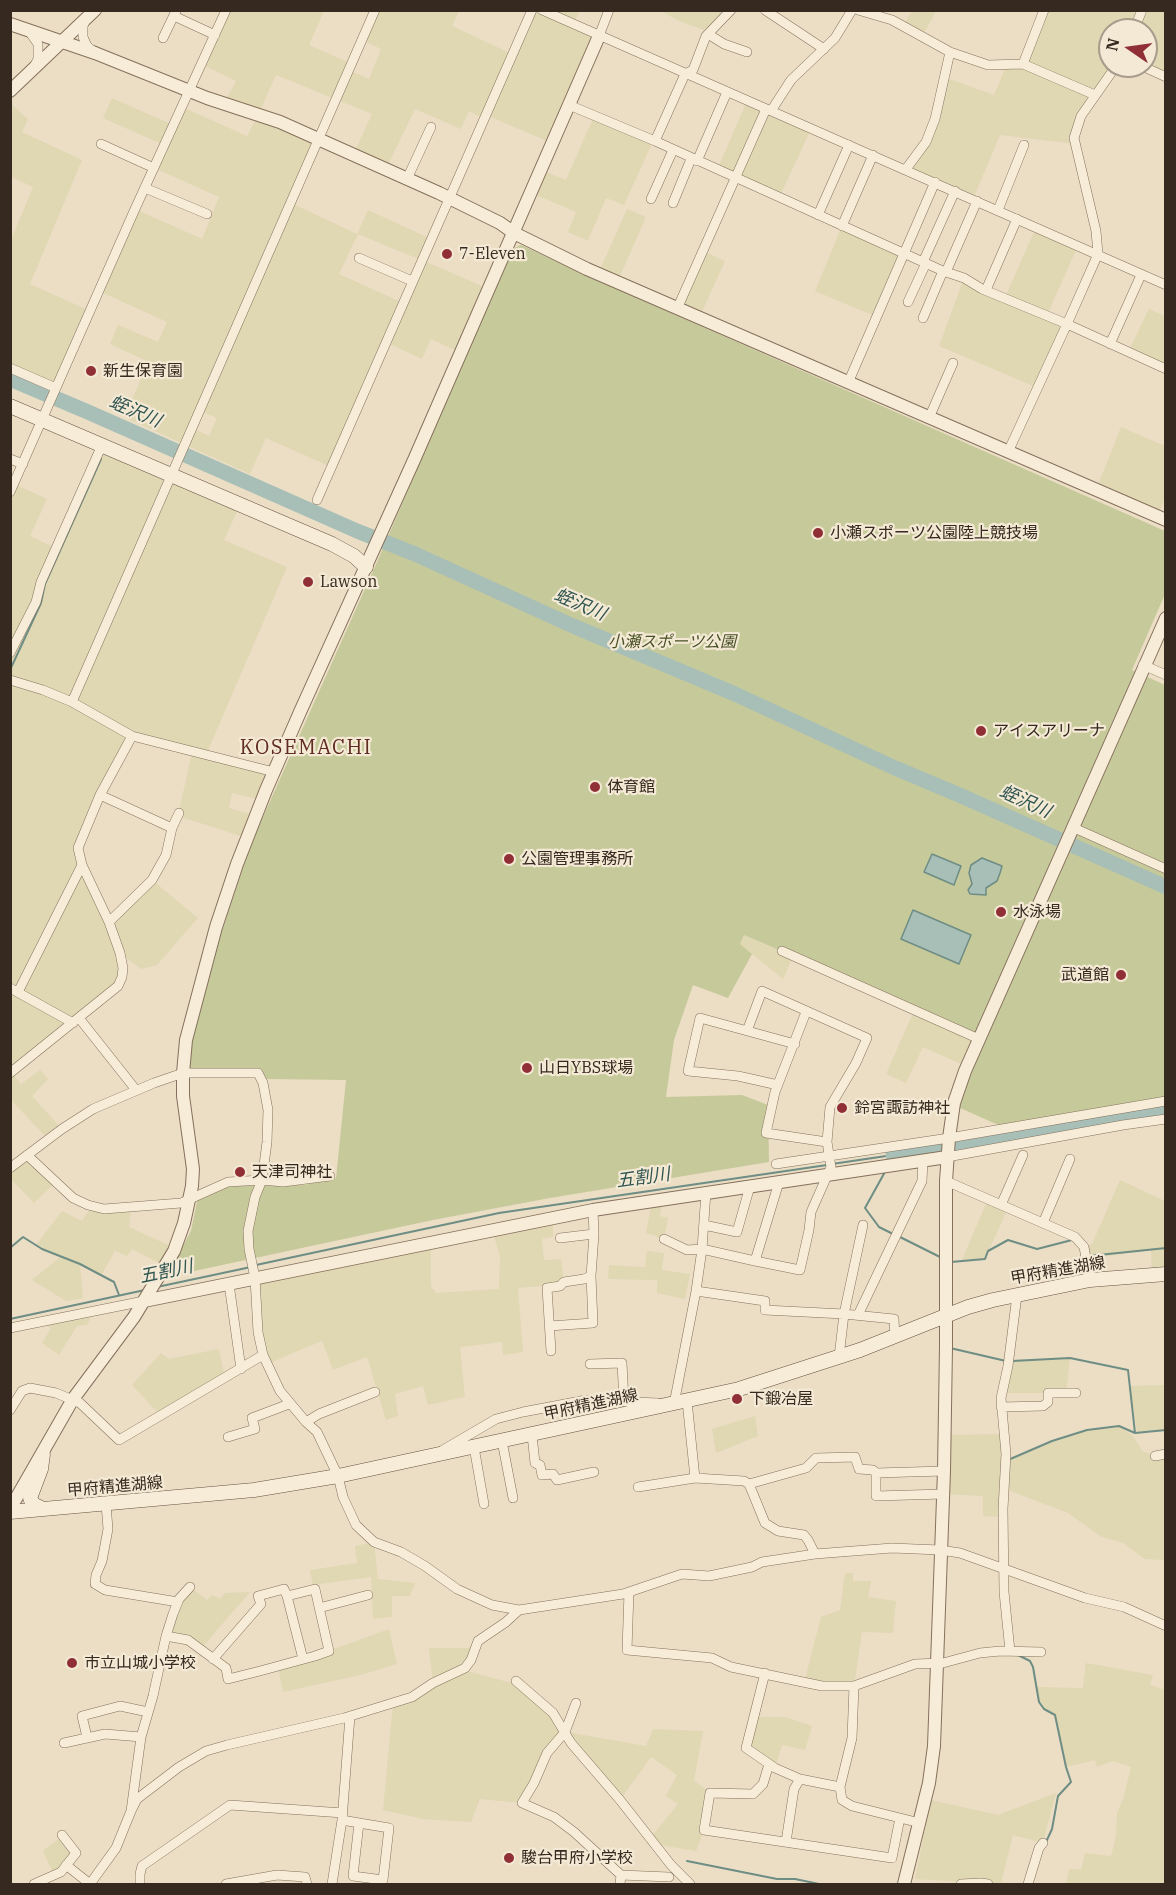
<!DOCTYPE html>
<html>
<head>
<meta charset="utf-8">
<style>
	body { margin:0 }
	#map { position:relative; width:1176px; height:1895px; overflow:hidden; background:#ebdec5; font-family:"IBM Plex Serif",serif }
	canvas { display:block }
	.frame { position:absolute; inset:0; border:12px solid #36291f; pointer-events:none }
	.north { position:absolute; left:1098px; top:18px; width:60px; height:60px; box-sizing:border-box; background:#f3e9d4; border:2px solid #a79c8c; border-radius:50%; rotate:283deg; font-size:16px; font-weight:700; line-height:24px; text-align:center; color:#36291f }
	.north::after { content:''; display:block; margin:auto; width:21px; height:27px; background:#903036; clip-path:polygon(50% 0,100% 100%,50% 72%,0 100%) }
</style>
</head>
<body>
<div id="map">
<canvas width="1176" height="1895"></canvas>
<div class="frame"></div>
<div class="north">N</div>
</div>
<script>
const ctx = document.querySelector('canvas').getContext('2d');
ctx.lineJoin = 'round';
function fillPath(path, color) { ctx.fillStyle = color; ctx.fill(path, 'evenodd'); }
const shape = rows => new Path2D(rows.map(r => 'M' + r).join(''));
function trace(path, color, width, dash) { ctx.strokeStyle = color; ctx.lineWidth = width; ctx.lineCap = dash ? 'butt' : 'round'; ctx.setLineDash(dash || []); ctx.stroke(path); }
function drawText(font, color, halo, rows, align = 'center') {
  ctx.font = font + ' "IBM Plex Serif","Noto Sans JP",serif'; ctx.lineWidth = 4.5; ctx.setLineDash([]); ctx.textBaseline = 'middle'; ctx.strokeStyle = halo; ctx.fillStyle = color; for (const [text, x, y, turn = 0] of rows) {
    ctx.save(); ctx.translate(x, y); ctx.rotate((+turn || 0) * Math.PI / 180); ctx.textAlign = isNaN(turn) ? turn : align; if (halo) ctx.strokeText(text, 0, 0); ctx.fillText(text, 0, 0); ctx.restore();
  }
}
const farmland = shape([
	[714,10,725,12,704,30,679,21,661,11],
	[226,11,324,11,309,45,352,64,349,70,369,79,381,49,362,40,375,11,459,11,452,26,512,54,532,11,580,11,573,24,599,36,552,143,486,115,484,119,469,111,461,129,415,109,386,169,353,155,372,114,276,75,258,115,318,140,291,203,357,234,368,210,431,239,422,260,489,289,461,353,431,339,422,359,386,342,331,467,266,438,250,474,124,417,149,362,110,344,118,325,158,342,167,322,99,291,135,209,202,239,219,197,154,168,164,145,103,118,112,98,173,125,182,107,247,136,258,115,224,104,236,81,201,64],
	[358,234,421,260,403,303,339,274],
	[200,411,217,418,209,436,192,428],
	[912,11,936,11,922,37,903,26],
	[1044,11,1165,11,1165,77,1146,66,1146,30,1110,30,1110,66,1116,66,1081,116,1076,144,1000,135,973,199,906,169,926,142,944,77,994,95,1006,66,1023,64],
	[747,101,811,129,779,198,717,170],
	[10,103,28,119,22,132,82,160,30,284,90,311,56,388,11,368,11,240,33,187,11,177],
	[594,116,653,141,624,205,606,198,588,241,568,232,576,212,531,193,541,170,566,180],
	[627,209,646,217,617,283,598,274],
	[842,226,904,254,877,317,815,291],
	[1034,232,1076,250,1048,313,1006,295],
	[703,251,725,261,699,318,677,309],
	[964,278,1067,324,1038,388,939,346],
	[1149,309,1165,316,1165,369,1128,352],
	[1121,427,1165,446,1165,498,1158,516,1096,490],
	[106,447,240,505,224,540,287,567,206,755,274,772,262,800,232,793,229,808,256,816,247,838,178,816,192,752,132,736,78,848,109,921,152,880,198,918,157,965,141,969,121,954,122,977,12,1073,21,1084,40,1070,48,1079,32,1096,62,1129,48,1139,11,1100,10,662,41,603,45,584],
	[10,482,47,499,30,536,56,548,10,653],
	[744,935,793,957,783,979,740,944],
	[913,1013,972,1039,961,1064,923,1047,906,1083,886,1074],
	[27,1155,56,1182,34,1203,11,1179,11,1168],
	[1120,1180,1165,1201,1165,1274,1152,1275,1151,1250,1086,1259,1084,1247,1092,1244],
	[662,1199,660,1216,668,1218,664,1239,646,1233,652,1201],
	[988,1199,1008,1208,985,1259,962,1260],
	[92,1206,131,1208,129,1227,175,1248,165,1266,132,1249,127,1256,115,1251,101,1276,80,1265,83,1298,66,1301,32,1280,60,1257,36,1245,62,1211,82,1221],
	[553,1221,553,1237,542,1239,544,1260,561,1259,564,1282,547,1288,542,1286,518,1288,523,1352,503,1355,502,1342,460,1347,465,1397,428,1405,423,1386,395,1394,398,1416,386,1420,367,1357,333,1370,322,1341,267,1364,261,1349,255,1278,431,1243,431,1286,436,1293,499,1289,500,1256,492,1230],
	[647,1251,664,1253,662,1270,690,1274,685,1299,657,1293,657,1280,608,1279,609,1265,645,1267],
	[83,1313,91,1318,87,1325,77,1326,59,1355,42,1343,51,1328,40,1322],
	[219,1349,225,1379,161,1416,132,1385,161,1353,169,1359],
	[1070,1358,1066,1393,1002,1393,1009,1361],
	[1165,1385,1165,1430,1137,1432,1129,1386],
	[755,1416,758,1436,716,1453,712,1429],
	[1119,1426,1133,1436,1143,1452,1149,1453,1153,1460,1165,1458,1165,1560,1145,1559,1123,1543,1100,1536,1068,1513,1008,1490,1008,1459,1052,1441,1087,1430],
	[1004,1434,1003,1517,983,1516,983,1496,943,1494,944,1435],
	[374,1542,378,1579,415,1583,410,1596,392,1596,392,1617,373,1619,371,1577,313,1585,310,1570,357,1563,355,1546],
	[845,1573,853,1573,853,1581,871,1581,868,1597,896,1601,893,1633,862,1632,854,1686,804,1683,821,1617,840,1610],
	[190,1587,207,1600,212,1595,220,1599,225,1593,250,1592,199,1651,166,1636,173,1614],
	[389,1629,397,1664,360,1675,283,1692,278,1666,315,1656],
	[429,1648,475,1648,463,1670,508,1682,516,1681,566,1732,646,1746,653,1729,703,1731,694,1780,710,1793,704,1830,696,1851,654,1844,650,1838,678,1804,666,1796,677,1775,651,1757,620,1800,565,1732,556,1740,522,1803,480,1799,471,1822,423,1819,383,1810,393,1704,433,1683],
	[1086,1663,1153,1675,1150,1685,1165,1690,1165,1884,1066,1884,1069,1869,1081,1870,1085,1853,1111,1856,1116,1836,1117,1814,1124,1796,1131,1767,1113,1761,1097,1767,1095,1760,1066,1767,1055,1715,1044,1709,1039,1702,1036,1687,1083,1688],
	[754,1717,785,1717,812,1726,805,1750,782,1745,775,1768,746,1748],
	[1056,1793,1043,1843,1013,1835,1001,1884,915,1879,931,1800,998,1815],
	[61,1837,73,1853,54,1875,43,1851]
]);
const green = shape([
	[521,245,592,278,1165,531,1165,594,1132,670,1165,685,1165,1100,1005,1128,958,1107,983,1038,744,935,740,944,752,954,728,998,693,985,674,1040,666,1097,742,1095,768,1105,769,1162,550,1198,433,1220,166,1277,191,1231,198,1197,230,1186,304,1185,336,1178,346,1080,266,1079,261,1069,189,1069,192,1043,210,967,250,846,377,562,512,249]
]);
const water = shape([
	[932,854,961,866,954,885,924,872,932,854],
	[982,858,1002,866,1000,873,997,881,986,888,986,895,970,894,968,890,972,884,969,873,971,865,982,858],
	[913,910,971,935,959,964,901,939,913,910]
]);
const stream = shape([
	[10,670,41,603,45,584,101,459],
	[832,1164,893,1155,891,1159],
	[886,1170,865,1208,879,1227,895,1235],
	[900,1237,940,1257],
	[10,1248,23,1237,42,1249,80,1264,114,1282,119,1295],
	[1089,1256,1166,1248],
	[951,1262,985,1259,988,1251,1008,1240,1037,1249,1072,1240],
	[256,1265,499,1213,827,1165],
	[157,1287,251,1267],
	[10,1319,145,1290],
	[950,1348,1006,1361],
	[1012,1361,1070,1358,1128,1370,1135,1433],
	[1008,1460,1052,1441,1087,1430,1119,1426,1135,1433,1166,1430],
	[1018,1655,1030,1661,1033,1667,1039,1702,1044,1709,1055,1715,1066,1767,1071,1782,1058,1796,1052,1829,1046,1842],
	[687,1861,777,1879,795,1879,819,1884]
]);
const river = shape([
	[10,379,88,412,357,531,415,554,573,626,735,694,895,768,957,794,1166,887],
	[893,1155,1166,1111]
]);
const minor = shape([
	[542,10,1166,285],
	[765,10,824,49],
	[858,10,892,20,950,52,988,65,1023,64,1095,95],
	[174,16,215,35],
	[86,19,83,26,83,37,87,46,93,51],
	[1134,30,1142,10],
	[29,31,38,44,38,59,35,65],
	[708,34,724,44,747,52],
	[599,36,609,10],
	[163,38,176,11],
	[1023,64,1044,10],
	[1142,66,1166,77],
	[569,105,655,141,943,271,964,278,982,289,1067,324,1166,369],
	[771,111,791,80,835,38,852,10],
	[655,141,685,74,693,70,706,36,731,10],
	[101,144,154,168],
	[697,161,727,92],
	[906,169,926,142,935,119,950,52],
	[407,179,431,127],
	[145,188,207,214],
	[651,199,673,150],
	[673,203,691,159],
	[998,210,1024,145],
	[818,215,849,145],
	[842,226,873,155],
	[359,258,412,281],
	[923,262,955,191],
	[946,272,977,201],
	[986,290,1017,219],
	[908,302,926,263],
	[677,309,766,109],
	[923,318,943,271],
	[1110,344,1141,275],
	[10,368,56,388],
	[848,383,935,182],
	[929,418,953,363],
	[1008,452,1067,324,1098,254,1096,231,1074,138,1081,116,1116,66],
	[10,459,23,464],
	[10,492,135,209,226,10],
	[317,500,532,10],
	[10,653,36,602,41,582,102,445],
	[1143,665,1166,675],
	[10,680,43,690,72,702,132,736,274,772],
	[72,702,375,10],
	[100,795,172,828],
	[1072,827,1166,869],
	[109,922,152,880,166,855,172,828,179,813],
	[782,951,979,1039],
	[10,988,73,1023],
	[18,992,82,865],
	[806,1012,775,1092,766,1133,827,1142],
	[79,1018,136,1090],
	[747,1031,762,991,867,1038,856,1063,830,1107,827,1142,831,1167,811,1212,809,1230,800,1270,755,1261],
	[10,1073,118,986,122,977,123,968,120,953,109,922,82,865,78,848,100,795,132,736],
	[778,1085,738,1076,688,1071,700,1018,795,1044],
	[27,1155,73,1198,88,1205,104,1209,181,1203,228,1182,262,1180,283,1182,330,1176],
	[947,1157,1123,1125,1166,1119],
	[776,1164,949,1138,1166,1101],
	[10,1168,62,1129,93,1109,154,1083,183,1073,258,1073,263,1083,268,1110,267,1142,262,1180,255,1197,248,1231,249,1249,255,1278,258,1332,263,1355,280,1391,306,1422,317,1432,338,1476,343,1497,356,1525,374,1542,401,1552,425,1566,457,1589,492,1605,519,1610,623,1594,682,1574,709,1576,752,1567,762,1562,815,1554,892,1548,940,1550,960,1553,1085,1598,1124,1607,1166,1626],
	[946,1181,1075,1237,1084,1247,1090,1280],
	[1001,1205,1023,1155],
	[1043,1223,1070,1159],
	[704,1225,737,1232,750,1186],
	[560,1238,594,1234],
	[664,1239,687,1250,702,1249,755,1261,779,1182],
	[229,1284,241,1369],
	[696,1291,765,1301,765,1310,844,1314,894,1319,895,1337],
	[858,1315,922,1181,923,1160],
	[549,1326,593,1323,591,1276,594,1234,593,1210],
	[10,1328,144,1301],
	[551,1351,547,1288,560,1286,564,1282,584,1279,591,1276],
	[839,1357,844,1314,863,1225],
	[590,1364,622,1363,624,1401],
	[687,1401,695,1478],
	[672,1404,674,1404,696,1291,702,1249,706,1192],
	[1001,1407,1043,1406,1048,1402,1048,1393,1076,1393],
	[10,1410,22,1391,30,1388,56,1393,80,1403,119,1440,263,1355],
	[306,1422,319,1414,375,1392],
	[532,1435,535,1463,540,1465,542,1475,553,1474,557,1480,594,1472],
	[228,1437,255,1429,252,1418,289,1404],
	[502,1441,513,1498],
	[474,1447,484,1504],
	[443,1450,496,1419,523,1412,586,1400,658,1403],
	[1155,1456,1166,1454],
	[876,1473,876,1496,943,1494],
	[749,1484,806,1468,816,1458,855,1457,859,1469,873,1470,876,1473,944,1471],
	[638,1487,695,1478,744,1481,749,1484,765,1523,778,1531,804,1535,808,1540,815,1554],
	[106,1504,108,1529,102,1561,96,1575,95,1584,105,1590,178,1602],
	[629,1592,627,1650,712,1658,731,1667,822,1686,854,1686,915,1664,943,1663,980,1653,1000,1651,1041,1652],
	[319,1608,368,1595],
	[166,1636,188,1640,226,1668,228,1679,260,1671,315,1656,329,1651,315,1589,287,1596,303,1659],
	[1010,1651,1004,1592,1003,1509,1006,1454,1001,1398,1008,1366,1017,1295],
	[213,1659,261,1604,258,1596,284,1589,287,1596],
	[765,1673,746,1748,775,1768,800,1779,840,1787],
	[516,1681,553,1713,571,1743,620,1800,671,1865,690,1884],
	[854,1686,852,1738,840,1787,842,1800,852,1806,920,1823],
	[576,1703,565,1732,547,1753,534,1783,522,1803,554,1817,574,1832,621,1875,620,1884],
	[350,1716,342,1820,359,1823,389,1828,383,1880,353,1876,359,1823],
	[87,1737,82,1716,120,1706,148,1712],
	[64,1743,105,1734,141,1737],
	[769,1764,763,1784,753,1794,710,1793,704,1830,892,1858,900,1818],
	[131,1811,137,1799,179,1767,206,1751,227,1745,344,1718,412,1697,433,1683,465,1668,471,1660,478,1641,506,1622,519,1610],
	[786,1842,794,1789,800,1779],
	[66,1865,90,1884],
	[621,1875,669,1877],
	[34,1884,61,1872,76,1853,62,1835],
	[90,1884,116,1848,131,1811,141,1737,153,1696,166,1636,173,1614,179,1599,190,1587],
	[140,1884,140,1874,142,1866,230,1805,343,1813],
	[226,1884,277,1875,305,1877,307,1884],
	[332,1884,342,1820],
	[961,1884,981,1883,988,1884],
	[1028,1884,1039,1848,1043,1843]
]);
const tertiary = shape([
	[10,24,95,53,207,98,280,122,439,193,500,223,514,233,587,269,1166,520],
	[10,91,95,10],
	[144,1301,593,1210,947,1157],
	[10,1509,73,1399,134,1317,174,1251,184,1223,192,1186,193,1169,183,1096,183,1073,186,1040,216,927,237,864,266,790,300,712,414,460,599,36],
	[904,1884,929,1783,934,1746,944,1471,946,1347,946,1181,949,1138,954,1103,965,1071,1166,618]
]);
const secondary = shape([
	[10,406,332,544,354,556,366,567],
	[43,1454,41,1469,30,1498,33,1504,43,1509],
	[10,1512,254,1490,338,1476,739,1389,860,1350,968,1307,993,1300,1090,1280,1166,1274]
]);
const markers = [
	[447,254,6,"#903036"],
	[91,371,6,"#903036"],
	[818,533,6,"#903036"],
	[308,582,6,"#903036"],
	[981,731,6,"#903036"],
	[595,787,6,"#903036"],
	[509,859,6,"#903036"],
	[1001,912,6,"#903036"],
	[1121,975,6,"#903036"],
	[527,1068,6,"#903036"],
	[842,1108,6,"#903036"],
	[240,1172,6,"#903036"],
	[737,1399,6,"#903036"],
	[72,1663,6,"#903036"],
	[509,1858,6,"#903036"]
];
const poiNames = [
	["7-Eleven",459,254],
	["新生保育園",103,371],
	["小瀬スポーツ公園陸上競技場",830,533],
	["Lawson",320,582],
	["アイスアリーナ",993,731],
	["体育館",607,787],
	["公園管理事務所",521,859],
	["水泳場",1013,912],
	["武道館",1109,975,"right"],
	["山日YBS球場",539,1068],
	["鈴宮諏訪神社",854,1108],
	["天津司神社",252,1172],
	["下鍛冶屋",749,1399],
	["市立山城小学校",84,1663],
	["駿台甲府小学校",521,1858]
];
const parkNames = [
	["小瀬スポーツ公園",672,642]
];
const streetNames = [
	["甲府精進湖線",1058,1271,-10],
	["甲府精進湖線",591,1405,-12],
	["甲府精進湖線",115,1487,-5]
];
const waterNames = [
	["蛭沢川",135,412,23],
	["蛭沢川",580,605,23],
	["蛭沢川",1025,802,24],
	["五割川",643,1178,-8],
	["五割川",166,1272,-12]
];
const quarterNames = [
	["KOSEMACHI",306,748]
];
fillPath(farmland, '#e0d7b3');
fillPath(green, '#c6c99a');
fillPath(water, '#a7bfb7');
trace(water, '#6e8d84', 1.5);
trace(stream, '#6e8d84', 2);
trace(river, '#a7bfb7', 15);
trace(minor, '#85705c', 10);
trace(tertiary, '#85705c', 14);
trace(secondary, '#675140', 15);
trace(minor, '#f7ecd8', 9);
trace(tertiary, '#f7ecd8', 12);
trace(secondary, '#f7ecd8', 14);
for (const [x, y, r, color] of markers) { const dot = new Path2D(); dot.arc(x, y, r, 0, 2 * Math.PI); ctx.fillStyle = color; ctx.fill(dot); trace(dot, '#f3e9d4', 2); }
drawText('16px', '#36291f', '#f3e9d4', poiNames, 'left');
drawText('italic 16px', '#495127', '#f3e9d4', parkNames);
drawText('16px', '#36291f', '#f3e9d4', streetNames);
drawText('italic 18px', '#305551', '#f3e9d4', waterNames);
ctx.letterSpacing = '1.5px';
drawText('20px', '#602b21', '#f3e9d4', quarterNames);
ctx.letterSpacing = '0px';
</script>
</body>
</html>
